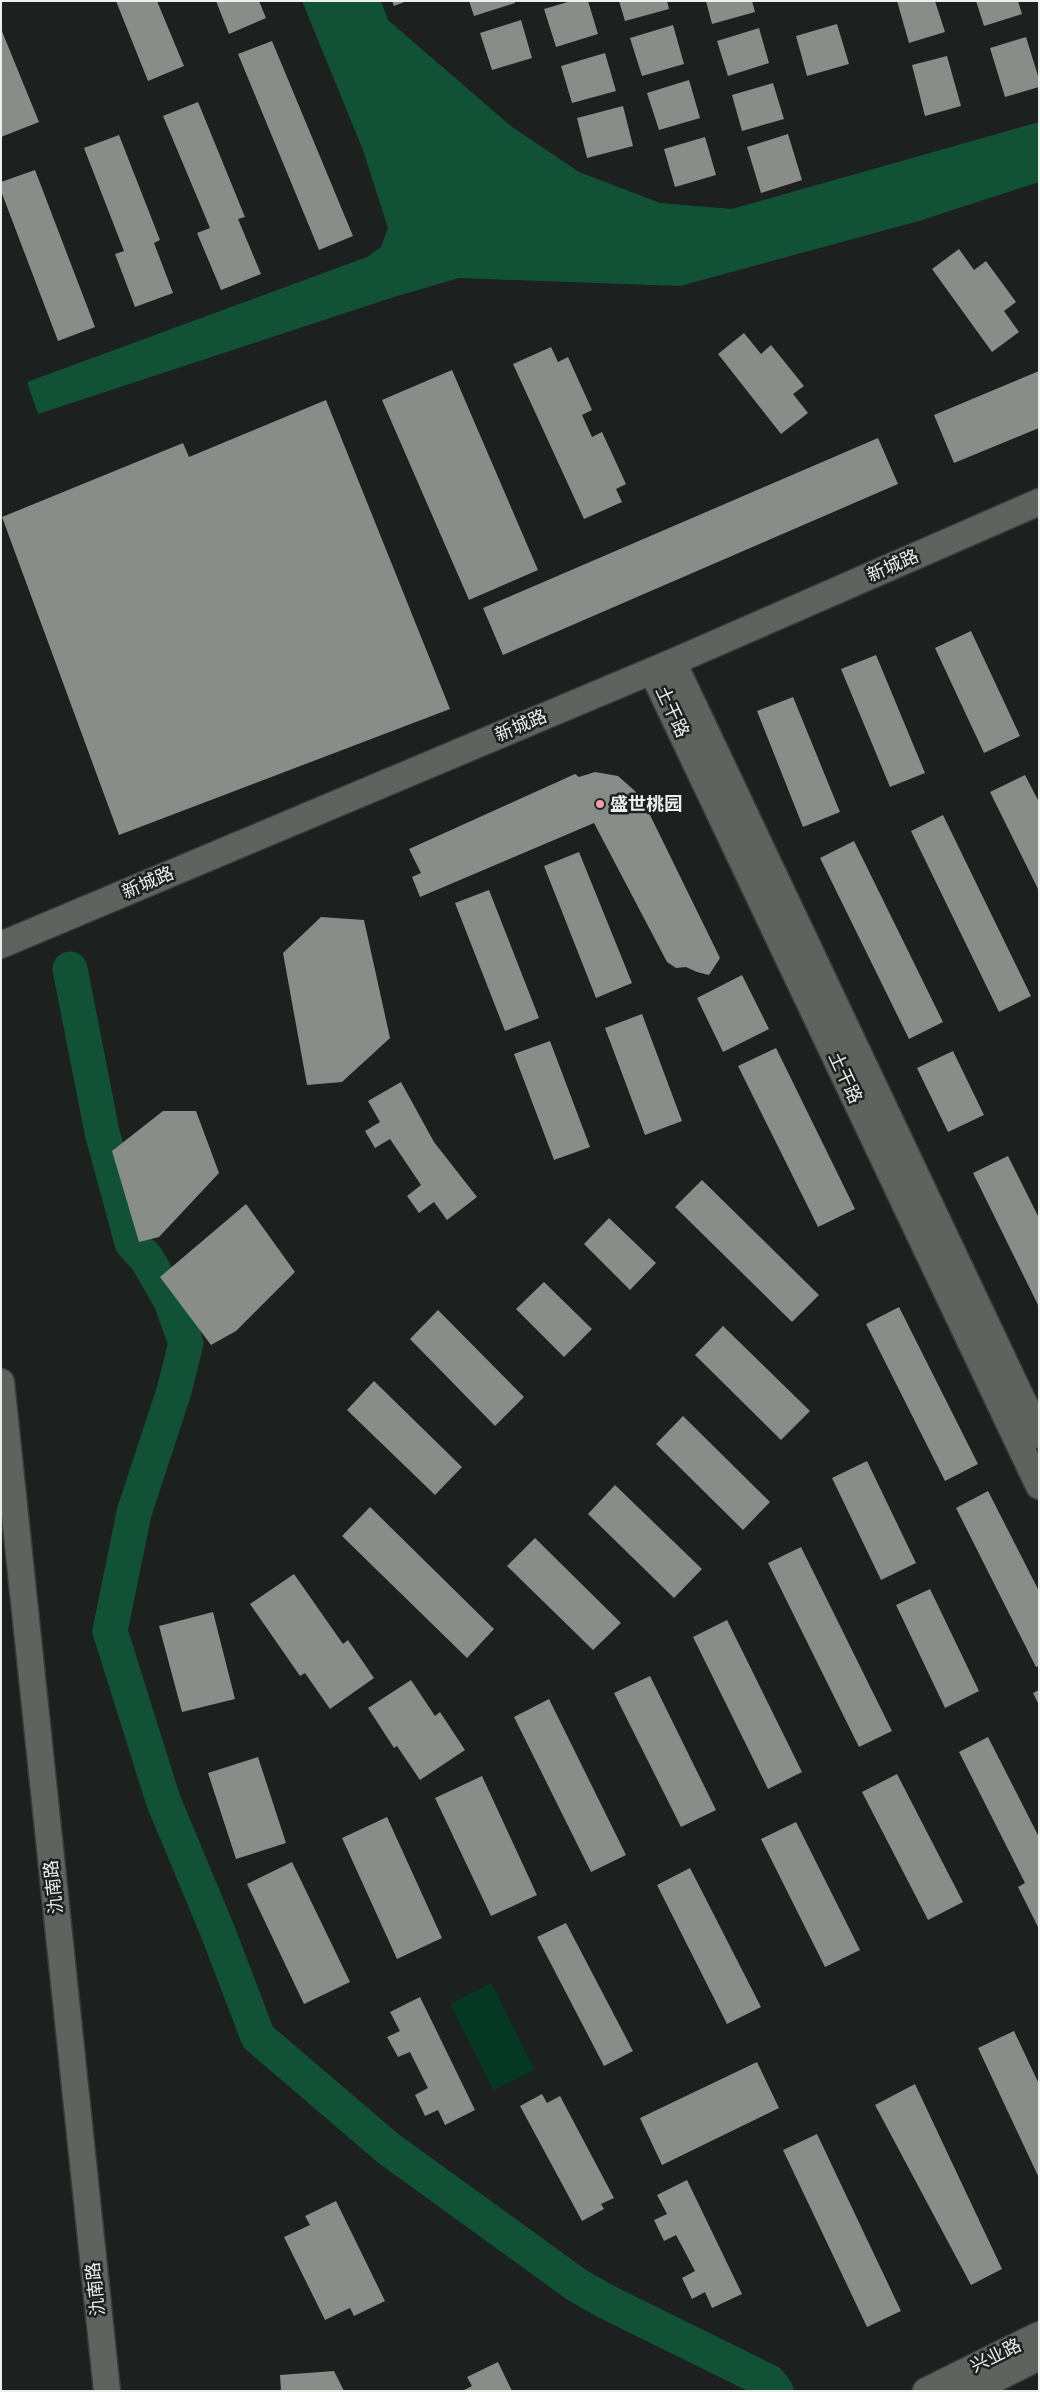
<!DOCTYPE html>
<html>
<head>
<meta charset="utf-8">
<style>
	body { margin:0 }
	#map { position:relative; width:1040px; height:2392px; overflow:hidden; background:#1c201e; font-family:"Public Sans",sans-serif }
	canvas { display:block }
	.frame { position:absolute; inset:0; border:2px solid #ebefed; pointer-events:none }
</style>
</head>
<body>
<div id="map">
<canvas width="1040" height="2392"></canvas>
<div class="frame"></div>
</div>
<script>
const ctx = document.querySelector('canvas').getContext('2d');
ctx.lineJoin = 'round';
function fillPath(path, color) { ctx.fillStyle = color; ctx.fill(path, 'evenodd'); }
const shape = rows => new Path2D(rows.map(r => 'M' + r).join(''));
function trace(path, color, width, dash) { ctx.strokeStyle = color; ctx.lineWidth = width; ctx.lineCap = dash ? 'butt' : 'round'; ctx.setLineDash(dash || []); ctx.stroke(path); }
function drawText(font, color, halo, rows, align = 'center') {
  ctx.font = font + ' "Public Sans","Noto Sans SC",sans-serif'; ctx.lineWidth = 5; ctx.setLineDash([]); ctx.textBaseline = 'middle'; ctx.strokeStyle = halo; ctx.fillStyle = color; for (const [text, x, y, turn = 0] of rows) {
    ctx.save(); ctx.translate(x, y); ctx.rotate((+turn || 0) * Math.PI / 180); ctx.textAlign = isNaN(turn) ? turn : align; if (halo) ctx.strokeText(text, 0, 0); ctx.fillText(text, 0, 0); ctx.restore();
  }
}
const green = shape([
	[491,1983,535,2070,494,2090,450,2004]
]);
const water = shape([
	[302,1,381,1,388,20,512,127,579,172,660,203,732,209,1039,122,1039,182,919,221,680,286,459,278,394,297,38,414,27,382,367,257,381,247,388,228,363,150]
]);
const river = shape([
	[70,969,102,1132,132,1243,147,1259,171,1301,186,1343,174,1391,134,1513,110,1631,163,1800,218,1932,258,2037,389,2149,577,2285,605,2301,769,2382,776,2391]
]);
const building = shape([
	[116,1,157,1,184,66,148,81],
	[216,1,259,1,266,18,229,34],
	[392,1,407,1,394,6],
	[469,1,514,1,515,3,474,16],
	[571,1,588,1,598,34,556,47,544,9],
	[619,1,667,1,669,9,625,21],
	[706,1,752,1,755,12,712,24],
	[897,1,935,1,945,32,909,43],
	[976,1,1018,1,1022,14,984,26],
	[521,20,532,58,492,70,480,33],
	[837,24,849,64,807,76,796,36],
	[673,25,684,64,642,76,630,38],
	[759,28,769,63,728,76,717,41],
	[1,29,39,122,1,137],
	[1026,37,1039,79,1039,87,1005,97,990,48],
	[272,41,353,236,319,250,238,54],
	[605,53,616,91,572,103,561,66],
	[947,56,961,106,925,116,912,65],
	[689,80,700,118,659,130,647,93],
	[773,83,784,119,742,131,732,95],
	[198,102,245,217,238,219,261,274,221,290,197,233,210,228,163,116],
	[623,106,633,146,587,158,577,118],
	[788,134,802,180,761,193,747,147],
	[119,135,160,240,154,243,173,293,135,307,115,254,124,251,84,148],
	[705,137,716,175,675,187,664,149],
	[35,170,95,327,58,341,1,191,1,182],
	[959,249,974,270,986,261,1016,302,1004,311,1019,332,992,352,932,269],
	[744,333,761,354,771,345,804,386,793,394,808,413,781,434,718,354],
	[551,347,558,362,568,357,592,410,582,415,592,437,602,432,626,484,616,489,622,502,584,519,513,364],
	[452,370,538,570,469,600,382,400],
	[1039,371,1039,428,954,463,934,415],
	[326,400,450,709,119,835,2,517,183,443,189,457],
	[878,438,898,484,503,655,483,608],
	[971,631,1020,736,984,753,935,648],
	[876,655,925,773,890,787,841,669],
	[793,697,840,812,803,827,757,711],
	[595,772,618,776,635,791,650,815,720,958,709,975,697,972,686,967,676,968,667,962,594,823,420,897,412,877,421,873,409,849,575,774,579,777],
	[1025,775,1039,802,1039,891,990,792],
	[943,815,1031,996,999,1012,911,831],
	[854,841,943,1022,909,1039,820,858],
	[579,852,632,983,596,998,544,866],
	[489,890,539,1018,505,1031,455,903],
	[321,917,364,920,390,1038,342,1082,307,1085,283,953],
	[742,975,769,1029,723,1052,697,998],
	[642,1014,682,1121,645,1135,605,1028],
	[550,1041,590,1147,554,1160,514,1054],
	[776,1048,855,1209,818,1227,738,1066],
	[953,1051,984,1115,948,1132,917,1068],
	[401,1082,434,1142,477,1197,447,1220,434,1202,419,1213,407,1196,421,1185,390,1139,375,1148,365,1131,380,1122,368,1101],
	[163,1111,196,1111,219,1173,159,1237,139,1242,112,1151],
	[1008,1156,1039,1218,1039,1307,973,1173],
	[702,1180,819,1295,792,1322,675,1207],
	[246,1204,295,1272,236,1331,211,1345,160,1277],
	[609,1218,656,1263,630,1290,584,1244],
	[544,1282,592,1329,564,1357,516,1309],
	[899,1307,978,1464,945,1481,866,1324],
	[438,1310,524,1397,495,1426,410,1339],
	[723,1326,810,1411,781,1440,695,1355],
	[374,1381,462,1467,435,1495,347,1410],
	[683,1416,770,1502,743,1530,656,1444],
	[867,1461,916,1563,881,1580,832,1478],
	[615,1485,702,1569,674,1598,588,1514],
	[988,1491,1039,1591,1039,1666,1036,1667,956,1508],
	[370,1507,494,1629,467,1658,342,1536],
	[535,1538,621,1623,593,1650,507,1566],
	[801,1547,892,1731,859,1747,768,1563],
	[294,1574,343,1644,348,1640,374,1678,330,1709,305,1673,300,1676,250,1604],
	[930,1589,979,1691,945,1708,896,1605],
	[213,1612,235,1699,182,1712,159,1626],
	[727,1620,802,1772,768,1789,693,1637],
	[650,1676,716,1810,681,1827,614,1693],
	[411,1680,435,1716,440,1712,465,1750,420,1780,397,1746,394,1748,368,1708],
	[1039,1690,1039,1705,1033,1693],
	[549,1699,626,1855,591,1872,514,1717],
	[988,1737,1039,1837,1039,1929,1018,1887,1025,1883,959,1752],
	[258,1757,286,1843,236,1859,208,1773],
	[897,1774,963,1902,928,1920,862,1792],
	[482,1776,537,1895,491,1916,435,1798],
	[387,1817,442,1938,397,1959,342,1838],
	[796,1822,860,1950,825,1967,761,1839],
	[292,1862,350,1982,304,2004,247,1884],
	[690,1868,761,2007,727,2024,657,1885],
	[566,1923,633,2051,604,2066,537,1937],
	[420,1997,475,2110,445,2125,438,2110,425,2116,415,2095,428,2088,410,2052,398,2057,387,2037,400,2031,390,2012],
	[1014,2031,1039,2084,1039,2178,978,2048],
	[757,2062,779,2108,662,2165,640,2118],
	[915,2084,1002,2269,971,2285,875,2105],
	[542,2094,547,2103,560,2096,614,2198,601,2204,604,2209,582,2221,520,2106],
	[817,2134,901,2311,867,2327,783,2150],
	[687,2180,742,2294,712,2308,705,2292,692,2299,682,2278,695,2271,676,2235,664,2241,654,2220,667,2214,657,2195],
	[336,2201,385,2301,354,2316,350,2308,325,2320,284,2237,310,2225,305,2216],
	[498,2362,512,2391,462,2391,472,2386,467,2377],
	[334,2371,344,2391,281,2391,280,2375]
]);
const secondary = shape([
	[673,662,1039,1435],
	[652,671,1039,1486],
	[1,945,673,662,1039,502],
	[1,1382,107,2391],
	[926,2391,1039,2335],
	[971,2391,1039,2357]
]);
const markers = [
	[600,804,5,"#f39aa7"]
];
const streetNames = [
	["新城路",893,566,-24],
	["土干路",672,712,65],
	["新城路",521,726,-23],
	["新城路",148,883,-23],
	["土干路",845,1078,65],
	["氿南路",54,1887,-96],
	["氿南路",96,2289,-96],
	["兴业路",996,2356,-26]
];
const poiNames = [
	["盛世桃园",610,804]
];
fillPath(green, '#053824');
fillPath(water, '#115237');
trace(river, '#115237', 35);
fillPath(building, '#888d8a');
trace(secondary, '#383c3a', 29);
trace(secondary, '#5e6360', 26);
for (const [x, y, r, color] of markers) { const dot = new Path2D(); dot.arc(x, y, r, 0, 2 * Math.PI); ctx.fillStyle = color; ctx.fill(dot); trace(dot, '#1c201e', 2); }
drawText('18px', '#ebefed', '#1c201e', streetNames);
drawText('bold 18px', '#ebefed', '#1c201e', poiNames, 'left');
</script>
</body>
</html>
